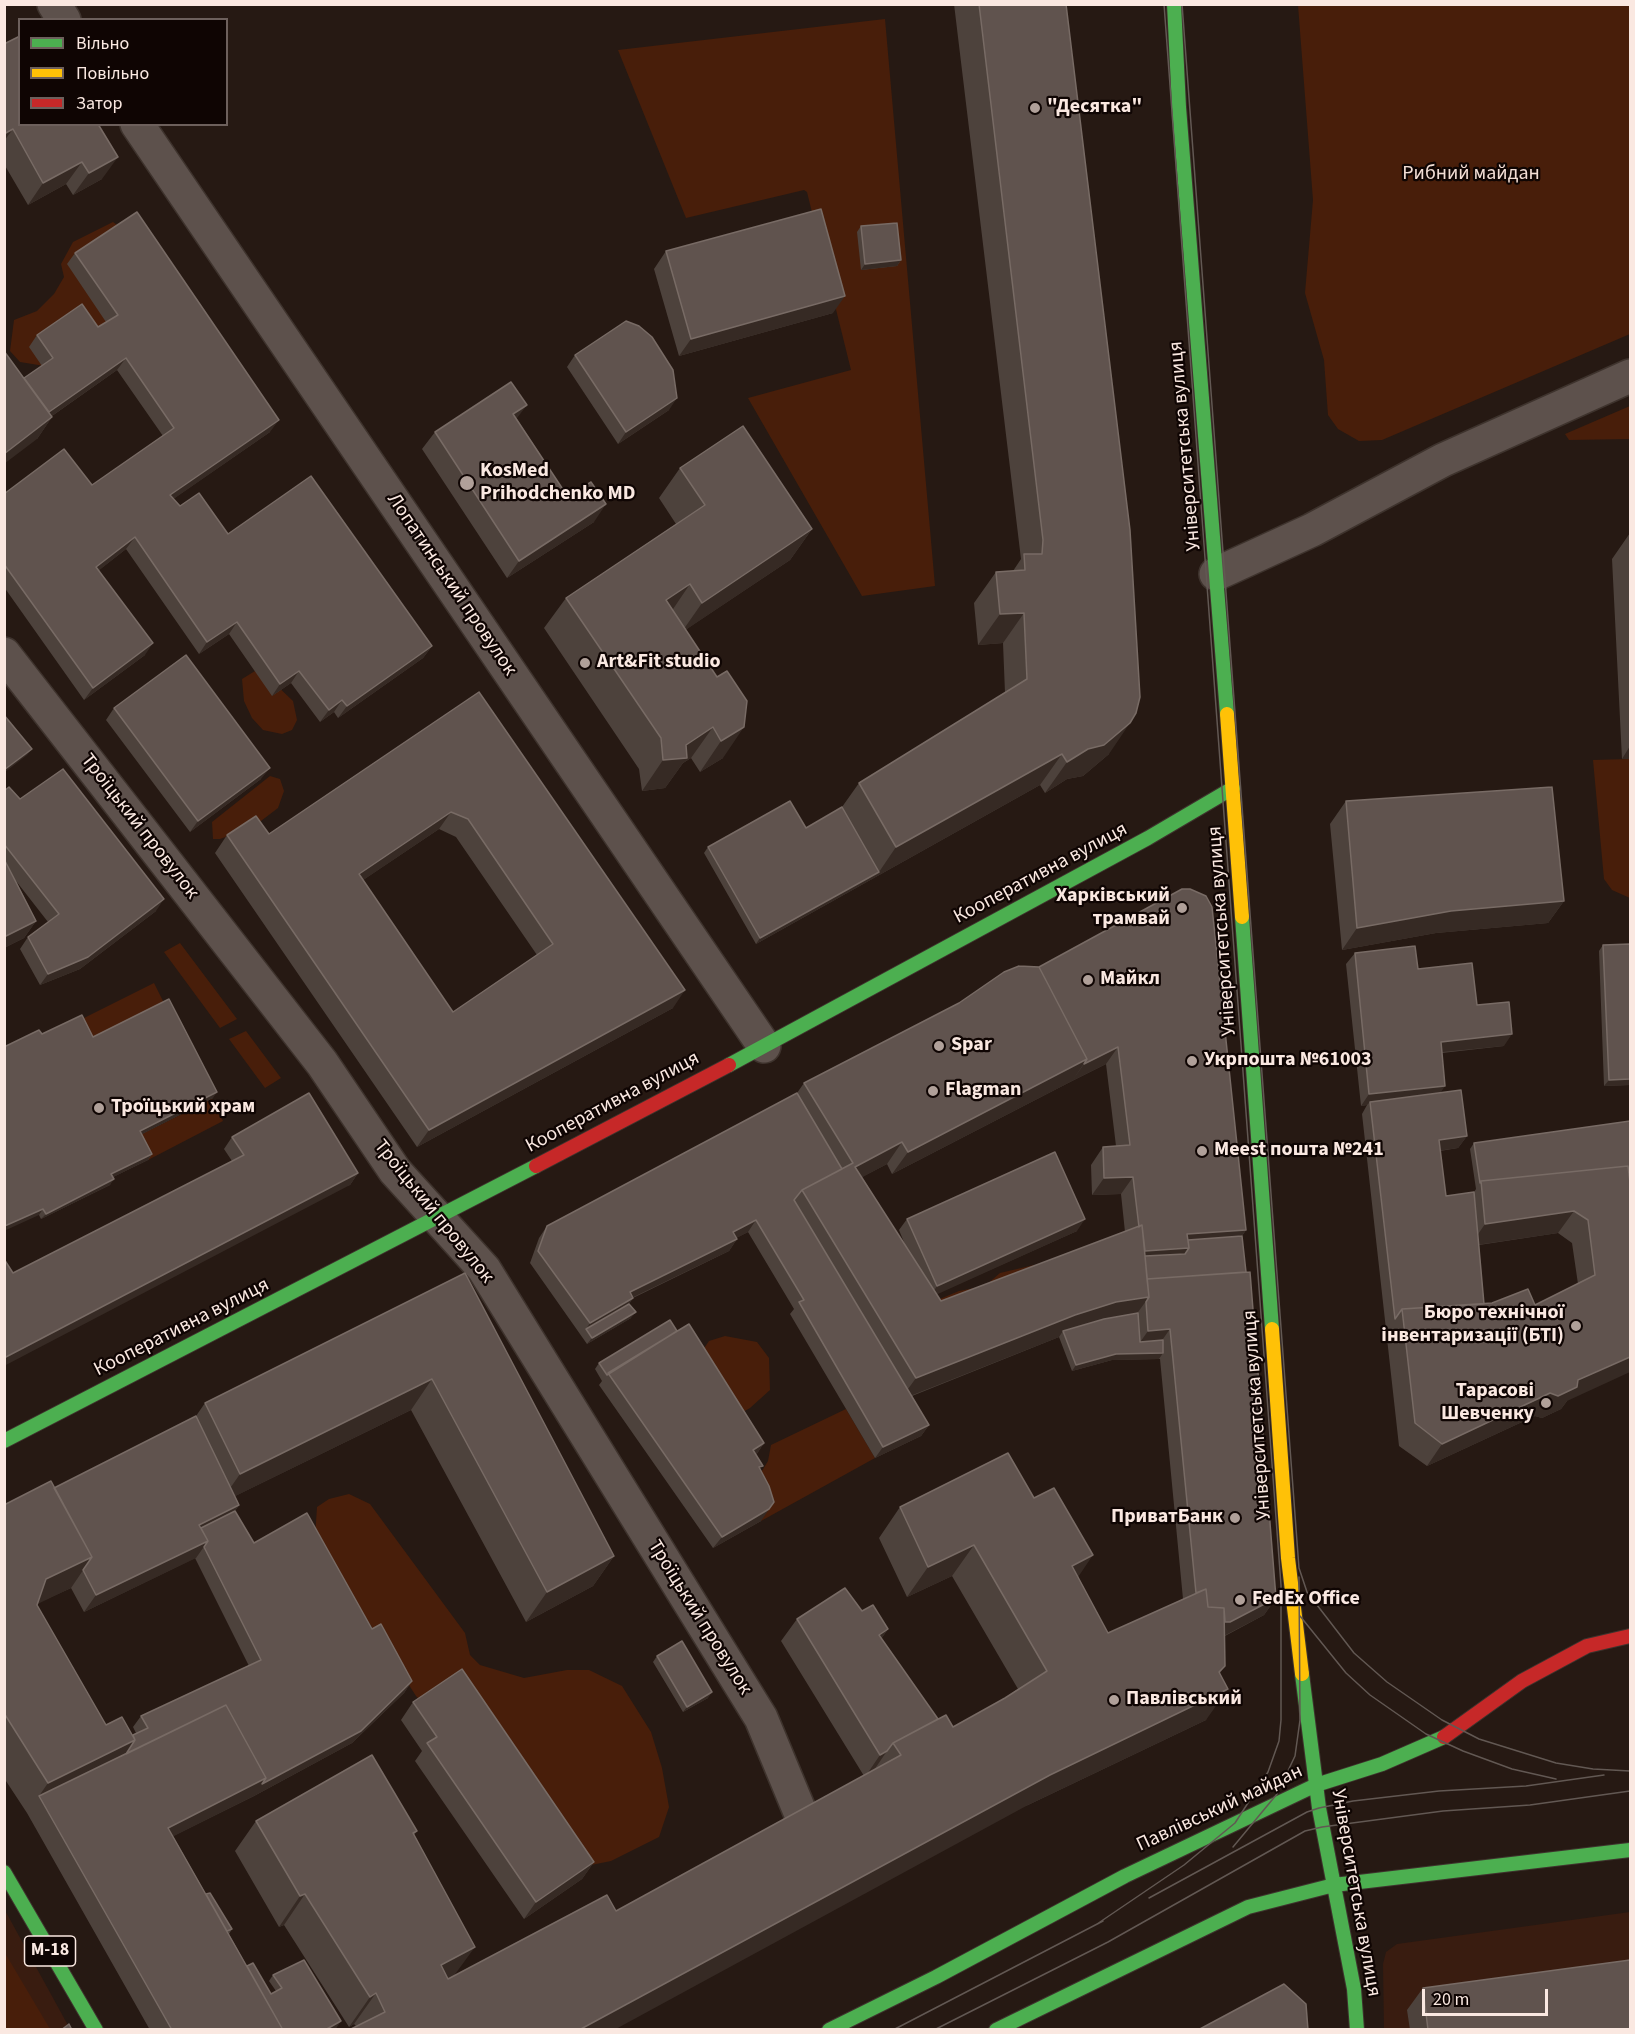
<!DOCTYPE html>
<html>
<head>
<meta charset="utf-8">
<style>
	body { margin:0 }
	#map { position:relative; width:1635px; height:2034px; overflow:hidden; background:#261913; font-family:"Source Sans 3",sans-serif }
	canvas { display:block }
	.frame { position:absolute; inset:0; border:6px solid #fae8e1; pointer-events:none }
	.legend { position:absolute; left:18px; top:18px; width:210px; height:108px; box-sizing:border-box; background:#0f0503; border:2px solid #6d605c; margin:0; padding:8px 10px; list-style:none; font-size:18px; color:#fae8e1 }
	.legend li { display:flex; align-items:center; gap:12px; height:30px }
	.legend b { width:30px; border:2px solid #6d605c }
	.scale { position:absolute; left:1422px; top:1989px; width:126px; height:27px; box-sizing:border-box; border:3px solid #fae8e1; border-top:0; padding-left:8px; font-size:18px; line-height:21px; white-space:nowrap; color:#fae8e1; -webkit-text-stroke:4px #0f0503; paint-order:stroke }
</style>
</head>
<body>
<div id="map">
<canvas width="1635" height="2034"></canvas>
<div class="frame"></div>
<ul class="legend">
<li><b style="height:8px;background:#4caf50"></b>Вільно</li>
<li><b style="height:8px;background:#ffc107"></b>Повільно</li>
<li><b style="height:8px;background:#c62828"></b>Затор</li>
</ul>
<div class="scale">20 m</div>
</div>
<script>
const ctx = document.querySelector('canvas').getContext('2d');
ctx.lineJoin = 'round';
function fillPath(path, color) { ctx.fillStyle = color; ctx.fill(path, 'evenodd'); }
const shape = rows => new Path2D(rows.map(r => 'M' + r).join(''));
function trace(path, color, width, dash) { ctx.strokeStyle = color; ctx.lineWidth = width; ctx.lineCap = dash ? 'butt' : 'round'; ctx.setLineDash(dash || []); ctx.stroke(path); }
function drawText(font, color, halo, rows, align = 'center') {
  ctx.font = font + ' "Source Sans 3",sans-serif'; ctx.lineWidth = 4.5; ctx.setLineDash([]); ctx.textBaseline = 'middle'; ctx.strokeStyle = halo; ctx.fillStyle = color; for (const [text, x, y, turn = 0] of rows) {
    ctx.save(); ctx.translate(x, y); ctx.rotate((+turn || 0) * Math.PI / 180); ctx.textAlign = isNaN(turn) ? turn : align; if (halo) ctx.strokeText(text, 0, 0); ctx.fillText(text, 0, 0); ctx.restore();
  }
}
const built = shape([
	[4,1910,7,1914,70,2029,5,2029],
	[1630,1912,1630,2029,1384,2029,1383,1964,1386,1952,1397,1944]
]);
const green = shape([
	[1298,5,1630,5,1630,334,1382,440,1359,441,1338,429,1328,415,1324,360,1305,293,1313,200],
	[885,19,935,586,862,596,748,398,851,370,807,192,804,190,686,218,618,50],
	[113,222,132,236,141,289,63,369,20,362,10,351,14,320,37,311,54,294,64,277,61,264,73,242],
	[1630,406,1630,439,1569,440,1565,434],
	[255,671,272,681,293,701,297,720,292,730,282,734,263,730,252,718,244,701,242,679],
	[1630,759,1630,898,1612,890,1604,879,1593,760],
	[270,776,280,779,284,791,278,808,253,827,220,839,213,839,212,822],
	[180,943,237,1019,220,1028,164,952],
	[154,983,165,1005,89,1043,78,1021],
	[246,1031,281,1078,265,1088,229,1039],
	[212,1099,223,1121,148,1160,136,1137],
	[1034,1265,1040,1270,1025,1280,923,1306,959,1291,985,1286,1000,1273],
	[725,1336,757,1342,769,1358,770,1390,750,1408,732,1418,696,1360,709,1341],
	[846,1409,875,1458,761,1521,754,1484,768,1461,771,1445],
	[349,1494,370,1504,465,1633,470,1655,480,1665,524,1678,567,1670,589,1670,622,1686,651,1732,662,1768,669,1807,659,1837,611,1861,586,1866,416,1696,315,1538,317,1507,329,1499],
	[5,1953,50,2029,5,2029]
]);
const street = shape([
	[54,4,64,20],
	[137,124,764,1046],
	[1216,574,1312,530,1443,460,1630,376],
	[4,654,322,1063,395,1171,484,1269,761,1718,800,1812]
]);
const fast = shape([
	[1174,4,1179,107,1227,714],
	[1242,917,1272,1329],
	[729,1065,1148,838,1233,788],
	[4,1441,536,1166],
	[1302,1674,1319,1808,1354,1989,1357,2030],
	[4,1872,96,2030],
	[829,2030,936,1977,1125,1876,1316,1785,1382,1764,1444,1737],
	[996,2030,1248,1907,1334,1885,1630,1850]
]);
const slow = shape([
	[1227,714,1242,917],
	[1272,1329,1288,1558,1302,1674]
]);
const jam = shape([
	[536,1166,729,1065],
	[1444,1737,1522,1681,1587,1646,1630,1636]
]);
const tram = shape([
	[1182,4,1299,1568,1307,1592,1354,1653,1387,1682,1442,1720,1479,1739,1556,1763,1593,1769,1630,1771],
	[1300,1616,1346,1673,1370,1695,1426,1734,1463,1751,1512,1769,1556,1779],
	[1233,1847,1277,1794,1295,1756,1300,1720,1299,1577],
	[1149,1898,1307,1812,1319,1808,1353,1801,1439,1791,1526,1786,1604,1775],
	[1097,1924,1184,1865,1235,1823,1268,1772,1279,1741,1281,1720,1281,1585,1164,4],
	[893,2030,1103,1921],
	[934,2030,1108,1942,1305,1831,1322,1827,1443,1811,1530,1805,1630,1791]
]);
const wall = shape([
	[954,4,1066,4,1109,754,1083,776,1067,779,1045,793,1040,785,756,944,704,853,708,847,806,828,842,807,859,783,1005,693,1003,643,978,645,974,603,996,572,1013,571,1021,559],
	[4,44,98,124,102,179,73,195,66,184,28,205,4,164],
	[861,226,901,260,897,266,861,270,857,232],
	[666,251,833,313,679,356,654,269],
	[75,253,270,432,173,499,180,506,432,646,423,658,338,718,334,712,320,722,291,683,272,696,229,634,199,654,126,549,99,570,145,655,84,700,4,587,4,494,92,485,163,436,117,370,52,416,52,417,37,439,24,378,42,366,29,347,37,335,98,327,106,322,67,264],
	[575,355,669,410,618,444,567,367],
	[517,419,568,497,594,522,507,578,422,449,435,432],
	[680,468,812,529,790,560,685,630,717,677,723,758,700,772,691,758,683,763,665,788,642,791,639,769,544,628,566,598,676,524,659,498],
	[1630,533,1630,759,1622,759,1612,559],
	[479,692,673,1008,417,1147,215,853,227,835,269,834],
	[439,829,456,837,537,955,453,1012,363,880],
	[114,708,261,779,190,832,106,720],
	[4,791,20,799,156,911,80,969,40,985,20,949,28,937,48,922,16,881,36,921,24,938,4,948],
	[1346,801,1564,901,1548,923,1436,933,1342,950,1330,824],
	[1182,889,1246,1230,1242,1236,1276,1598,1264,1615,1225,1636,1225,1666,1220,1673,1206,1720,1028,1805,356,2026,354,2024,349,2027,284,1925,279,1927,235,1851,256,1821,417,1831,414,1835,454,1976,616,1911,864,1776,781,1641,797,1619,862,1611,888,1629,881,1639,938,1719,953,1727,1005,1698,1018,1689,952,1576,907,1597,879,1538,900,1507,1078,1577,1108,1633,1183,1599,1160,1359,1112,1360,1072,1371,1059,1337,912,1396,929,1425,921,1436,875,1458,790,1314,794,1309,748,1232,736,1238,737,1239,729,1251,633,1298,629,1304,631,1318,587,1344,530,1263,539,1238,547,1226,797,1093,804,1083,1039,967],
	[1106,1064,1116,1146,1103,1147,1091,1165,1092,1195,1121,1194,1125,1232,941,1301,936,1294,1077,1231,907,1219,899,1230,906,1247,862,1177,887,1164,892,1174,1072,1081],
	[1603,945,1630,1085,1604,1086,1599,951],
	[1355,953,1418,969,1504,1046,1442,1053,1440,1093,1467,1136,1458,1148,1440,1151,1446,1196,1474,1192,1476,1189,1470,1149,1474,1143,1630,1121,1567,1401,1561,1409,1542,1418,1535,1416,1427,1466,1399,1446,1362,1114,1367,1105,1361,1106,1346,964],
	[1558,1233,1572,1243,1578,1284,1535,1305,1484,1304,1479,1245],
	[42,1034,93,1037,213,1098,142,1134,152,1154,148,1160,113,1177,110,1185,41,1219,39,1215],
	[232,1137,358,1173,350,1185,13,1273,232,1161,224,1149],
	[465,1273,614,1556,593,1586,526,1622,411,1410,235,1496,239,1505,235,1511,254,1543,372,1629,412,1681,404,1693,352,1743,254,1796,173,1836,206,1894,232,1929,229,1934,247,1966,271,1994,276,1991,269,1981,273,1975,337,2027,332,2030,150,2030,27,1813,4,1778,4,1505,54,1488,196,1416,205,1403],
	[195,1558,249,1666,141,1716,133,1727,136,1733,133,1735,106,1725,37,1605,38,1603,71,1588,84,1612],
	[677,1331,764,1443,756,1455,760,1469,761,1521,713,1548,599,1385,602,1381,595,1369,599,1363],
	[657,1656,708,1698,683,1712,653,1662],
	[413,1702,594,1862,582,1879,524,1919,415,1761,422,1751,401,1720],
	[1423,1988,1630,2030,1410,2030,1407,2010]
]);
const shadedWall = shape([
	[13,129,4,141,4,134],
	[118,157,102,179,73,195,89,173],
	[82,162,66,184,28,205,43,183],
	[901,260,897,266,861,270,865,264],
	[845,296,833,313,679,356,691,339],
	[126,358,117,370,39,425,47,413],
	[677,398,669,410,618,444,626,432],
	[527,405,514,422,513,414],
	[52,417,37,439,4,464,4,454],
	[279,420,270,432,162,507,170,495],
	[606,504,594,522,507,578,519,561],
	[812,529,790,560,681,633,702,603],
	[135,537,126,549,88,579,96,567],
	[690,584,669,615,666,600],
	[1024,613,1003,643,978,645,1000,614],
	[237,622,229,634,199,654,207,642],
	[153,643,145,655,84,700,93,688],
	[432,646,423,658,338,718,347,706],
	[299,671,291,683,272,696,280,684],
	[342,700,334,712,320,722,329,710],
	[1130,723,1109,754,1083,776,1067,779,1045,793,1067,762],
	[713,727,691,758,683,763,665,788,642,791,663,760],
	[744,727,723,758,700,772,721,741],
	[1630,746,1630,759,1622,759],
	[32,749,27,755,4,773,4,770],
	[1062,754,1040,785,756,944,760,938,879,872,896,847],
	[270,768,261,779,190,832,198,821],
	[451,812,439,829,347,891,359,874],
	[164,899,156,911,80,969,40,985,48,974],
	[1564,901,1548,923,1436,933,1342,950,1357,928,1451,911],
	[36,921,24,938,4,948,4,937],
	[685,990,673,1008,417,1147,429,1130],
	[1512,1034,1504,1046,1433,1053,1441,1042],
	[1118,1047,1106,1064,1072,1081,1084,1064],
	[1087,1059,1072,1081,892,1174,908,1152],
	[1630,1079,1630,1085,1604,1086,1609,1080],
	[1445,1086,1437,1098,1370,1102,1367,1105,1361,1106,1369,1094],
	[217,1092,213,1098,136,1137,140,1131],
	[1467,1136,1458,1148,1430,1152,1439,1140],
	[902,1142,887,1164,840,1189,855,1167],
	[152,1154,148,1160,107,1180,111,1174],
	[358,1173,350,1185,4,1366,4,1358],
	[1133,1177,1121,1194,1092,1195,1104,1178],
	[114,1179,110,1185,41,1219,46,1214],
	[43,1209,39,1215,4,1231,4,1226],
	[1574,1211,1558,1233,1470,1246,1485,1224],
	[1085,1219,1077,1231,929,1298,937,1286],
	[756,1220,748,1232,725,1244,733,1232],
	[1246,1230,1234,1247,1177,1266,1138,1268,1141,1251,1187,1234],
	[737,1239,729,1251,621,1303,630,1292],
	[1149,1297,1133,1319,1063,1331,1059,1337,900,1400,916,1378,1075,1315,1116,1302],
	[633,1298,625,1310,586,1329,590,1323],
	[636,1312,631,1318,587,1344,592,1338],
	[1170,1329,1158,1346,1136,1348,1148,1331],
	[1163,1353,1159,1359,1112,1360,1072,1371,1076,1365,1116,1354],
	[1630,1357,1630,1372,1567,1401,1561,1409,1542,1418,1535,1416,1427,1466,1442,1444],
	[432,1379,411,1410,219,1504,240,1474],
	[929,1425,921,1436,875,1458,883,1447],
	[764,1443,756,1455,753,1450],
	[774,1502,761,1521,713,1548,722,1537],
	[239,1505,227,1522,199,1536,199,1525],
	[208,1541,196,1558,84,1612,96,1595],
	[974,1545,952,1576,907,1597,928,1567],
	[1093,1555,1072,1586,1072,1566],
	[614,1556,593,1586,526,1622,547,1592],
	[92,1557,71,1588,25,1610,46,1579],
	[1276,1598,1264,1615,1218,1639,1198,1621],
	[888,1629,873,1651,879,1635],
	[412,1681,404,1693,352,1743,254,1796,156,1845,168,1828],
	[1228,1689,1206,1720,1028,1805,614,2030,579,2030,1050,1775],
	[712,1692,708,1698,683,1712,687,1707],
	[135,1740,122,1759,39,1796,48,1783],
	[887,1751,872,1773,865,1777,880,1755],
	[594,1862,582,1879,524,1919,536,1902],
	[305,1894,284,1925,279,1927,300,1896],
	[475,1947,453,1977,420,1995,441,1965],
	[376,1993,354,2024,349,2027,370,1997],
	[341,2021,337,2027,332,2030,325,2030]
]);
const building = shape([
	[979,4,1066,4,1130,530,1140,697,1136,713,1130,723,1104,745,1088,749,1067,762,1062,754,896,847,859,783,1027,679,1024,613,1000,614,996,572,1025,570,1024,554,1042,554,1043,540,979,4],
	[20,36,20,124,98,124,118,157,89,173,82,162,43,183,13,129,4,134,4,44,20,36],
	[821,209,845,296,691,339,666,251,821,209],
	[137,212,279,420,170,495,180,506,199,493,228,534,311,476,432,646,347,706,342,700,329,710,299,671,280,684,237,622,207,642,135,537,96,567,153,643,93,688,4,564,4,494,64,449,92,485,174,428,126,358,49,412,24,378,53,358,37,335,82,304,98,327,118,315,75,253,137,212],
	[897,223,901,260,865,264,861,226,897,223],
	[626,321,639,326,652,337,673,370,677,398,626,432,575,355,626,321],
	[4,351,52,417,4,454,4,351],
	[511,382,527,405,513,414,568,497,591,482,606,504,519,561,435,432,511,382],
	[743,426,812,529,702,603,690,584,666,600,717,677,727,671,747,701,744,727,721,741,713,727,686,745,687,758,663,760,661,738,566,598,705,505,680,468,743,426],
	[186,655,270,768,198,821,114,708,186,655],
	[479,692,685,990,429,1130,227,835,256,816,269,834,479,692],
	[451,812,468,819,553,944,453,1012,359,874,451,812],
	[4,715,32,749,4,770,4,715],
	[63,769,164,899,88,957,48,974,28,937,59,914,4,844,4,791,9,787,20,799,63,769],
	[1552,787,1564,901,1451,911,1357,928,1346,801,1552,787],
	[790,801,806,828,842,807,879,872,760,938,708,847,790,801],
	[4,859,36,921,4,937,4,859],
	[1182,889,1190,889,1206,896,1212,907,1246,1230,1187,1234,1189,1248,1145,1251,1142,1225,1139,1227,1133,1177,1104,1178,1103,1147,1130,1145,1118,1047,1084,1064,1087,1059,1039,967,1182,889],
	[1630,944,1630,1079,1609,1080,1603,945,1630,944],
	[1415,946,1418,969,1472,963,1477,1005,1509,1002,1512,1034,1441,1042,1445,1086,1369,1094,1355,953,1415,946],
	[1019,966,1039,967,1087,1059,908,1152,902,1142,855,1167,941,1301,1142,1225,1149,1297,1116,1302,1075,1315,916,1378,802,1190,853,1163,804,1083,959,1003,1004,972,1019,966],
	[169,999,217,1092,140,1131,152,1154,111,1174,114,1179,46,1214,43,1209,7,1225,4,1226,4,1047,39,1030,42,1034,82,1015,93,1037,169,999],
	[1461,1090,1467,1136,1439,1140,1446,1196,1474,1192,1484,1304,1402,1309,1395,1319,1370,1102,1461,1090],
	[309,1093,358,1173,4,1358,4,1259,13,1273,244,1155,232,1137,309,1093],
	[797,1093,842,1169,802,1190,794,1200,929,1425,883,1447,799,1302,804,1300,756,1220,733,1232,737,1239,630,1292,633,1298,590,1323,538,1251,547,1226,797,1093],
	[1630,1121,1630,1179,1628,1166,1481,1181,1480,1183,1474,1143,1630,1121],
	[1055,1152,1085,1219,937,1286,907,1219,1055,1152],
	[1628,1166,1630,1183,1630,1357,1578,1380,1577,1387,1558,1396,1550,1393,1442,1444,1415,1423,1402,1309,1492,1303,1528,1289,1535,1305,1595,1275,1588,1220,1574,1211,1485,1224,1481,1181,1628,1166],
	[1242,1236,1246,1272,1147,1279,1145,1256,1185,1254,1189,1248,1188,1240,1242,1236],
	[1250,1272,1276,1598,1230,1622,1225,1622,1224,1608,1208,1607,1206,1589,1196,1593,1170,1329,1148,1331,1146,1302,1149,1297,1147,1279,1250,1272],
	[465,1273,614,1556,547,1592,432,1379,240,1474,205,1403,465,1273],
	[629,1304,636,1312,592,1338,586,1329,629,1304],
	[1138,1313,1140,1342,1163,1340,1163,1353,1116,1354,1076,1365,1063,1331,1104,1319,1138,1313],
	[670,1320,677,1331,607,1375,599,1363,670,1320],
	[689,1324,764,1443,753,1450,763,1466,759,1467,769,1486,774,1502,769,1509,722,1537,608,1373,689,1324],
	[196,1416,239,1505,199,1525,208,1541,96,1595,83,1570,92,1557,54,1488,196,1416],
	[1008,1453,1034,1498,1054,1488,1093,1555,1072,1566,1108,1633,1206,1589,1208,1607,1224,1608,1225,1666,1219,1672,1228,1689,1050,1775,579,2030,349,2030,385,2012,376,1993,370,1997,305,1894,300,1896,256,1821,372,1755,417,1831,413,1833,475,1947,441,1965,448,1979,607,1895,616,1911,901,1755,893,1743,946,1715,953,1727,1005,1698,1047,1671,974,1545,928,1567,900,1507,1008,1453],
	[51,1481,92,1557,46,1579,37,1605,106,1725,122,1717,135,1740,48,1783,4,1713,4,1505,51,1481],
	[235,1511,254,1543,307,1513,372,1629,381,1624,412,1681,361,1731,262,1784,266,1778,226,1705,126,1754,135,1740,133,1735,148,1728,141,1716,261,1660,204,1547,208,1541,201,1528,235,1511],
	[845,1588,862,1611,873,1605,888,1629,879,1635,938,1719,893,1743,887,1751,880,1755,797,1619,845,1588],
	[682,1641,712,1692,687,1707,657,1656,682,1641],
	[462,1669,594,1862,536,1902,427,1743,437,1737,413,1702,462,1669],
	[226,1705,266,1778,168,1828,283,2030,172,2030,39,1796,226,1705],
	[210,1893,232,1929,227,1931,206,1894,210,1893],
	[304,1960,341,2021,325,2030,283,2030,247,1966,253,1963,271,1994,282,1988,273,1975,304,1960],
	[1630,1960,1630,2030,1428,2030,1423,1988,1630,1960],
	[1284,1984,1306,2004,1308,2030,1198,2030,1284,1984],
	[69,2024,72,2030,61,2030,69,2024]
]);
const markers = [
	[1035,108,6,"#b0a099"],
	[467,483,8,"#b0a099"],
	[585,663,6,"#b0a099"],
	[1182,908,6,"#b0a099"],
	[1088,980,6,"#b0a099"],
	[939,1046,6,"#b0a099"],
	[1192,1061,6,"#b0a099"],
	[933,1091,6,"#b0a099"],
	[99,1108,6,"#b0a099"],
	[1202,1151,6,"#b0a099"],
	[1576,1326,6,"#b0a099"],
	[1546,1403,6,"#b0a099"],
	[1235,1518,6,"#b0a099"],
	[1240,1600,6,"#b0a099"],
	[1114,1700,6,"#b0a099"]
];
const shields = [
	[50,1951,51]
];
const shieldNames = [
	["М-18",50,1951]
];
const poiNames = [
	["\"Десятка\"",1047,108],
	["KosMed",480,472],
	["Prihodchenko MD",480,495],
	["Art&Fit studio",597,663],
	["Харківський",1170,897,"right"],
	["трамвай",1170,920,"right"],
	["Майкл",1100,980],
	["Spar",951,1046],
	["Укрпошта №61003",1204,1061],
	["Flagman",945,1091],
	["Троїцький храм",111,1108],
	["Meest пошта №241",1214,1151],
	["Бюро технічної",1564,1314,"right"],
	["інвентаризації (БТІ)",1564,1337,"right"],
	["Тарасові",1534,1392,"right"],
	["Шевченку",1534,1415,"right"],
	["ПриватБанк",1223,1518,"right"],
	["FedEx Office",1252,1600],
	["Павлівський",1126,1700]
];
const parkNames = [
	["Рибний майдан",1471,175]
];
const streetNames = [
	["Університетська вулиця",1186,446,-95],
	["Лопатинський провулок",451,585,56],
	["Троїцький провулок",139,827,52],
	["Кооперативна вулиця",1041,874,-28],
	["Університетська вулиця",1223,931,-94],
	["Кооперативна вулиця",613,1103,-28],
	["Троїцький провулок",433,1212,51],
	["Кооперативна вулиця",182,1328,-27],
	["Університетська вулиця",1258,1415,-94],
	["Троїцький провулок",699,1618,58],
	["Павлівський майдан",1220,1809,-25],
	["Університетська вулиця",1355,1893,80]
];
fillPath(built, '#391c10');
fillPath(green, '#481e0a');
trace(street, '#3e332d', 36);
trace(fast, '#3e332d', 16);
trace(slow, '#3e332d', 16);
trace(jam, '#3e332d', 16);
trace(street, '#5d514c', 33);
trace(fast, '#4caf50', 14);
trace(slow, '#ffc107', 14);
trace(jam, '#c62828', 14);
trace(tram, '#625853', 1.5);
fillPath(wall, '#4d423c');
fillPath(shadedWall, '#362a24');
fillPath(building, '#60534e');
trace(building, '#786b65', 1.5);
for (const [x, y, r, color] of markers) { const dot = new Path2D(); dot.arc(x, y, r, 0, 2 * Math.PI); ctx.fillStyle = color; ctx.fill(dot); trace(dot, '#0f0503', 2); }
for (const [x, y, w] of shields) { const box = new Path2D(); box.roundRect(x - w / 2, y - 15, w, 30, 4.5); ctx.fillStyle = '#0f0503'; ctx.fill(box); trace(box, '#fae8e1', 1.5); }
drawText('bold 18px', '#fae8e1', null, shieldNames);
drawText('bold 20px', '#fae8e1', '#0f0503', poiNames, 'left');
drawText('20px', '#f3ded5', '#0f0503', parkNames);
drawText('20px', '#fae8e1', '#0f0503', streetNames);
</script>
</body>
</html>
